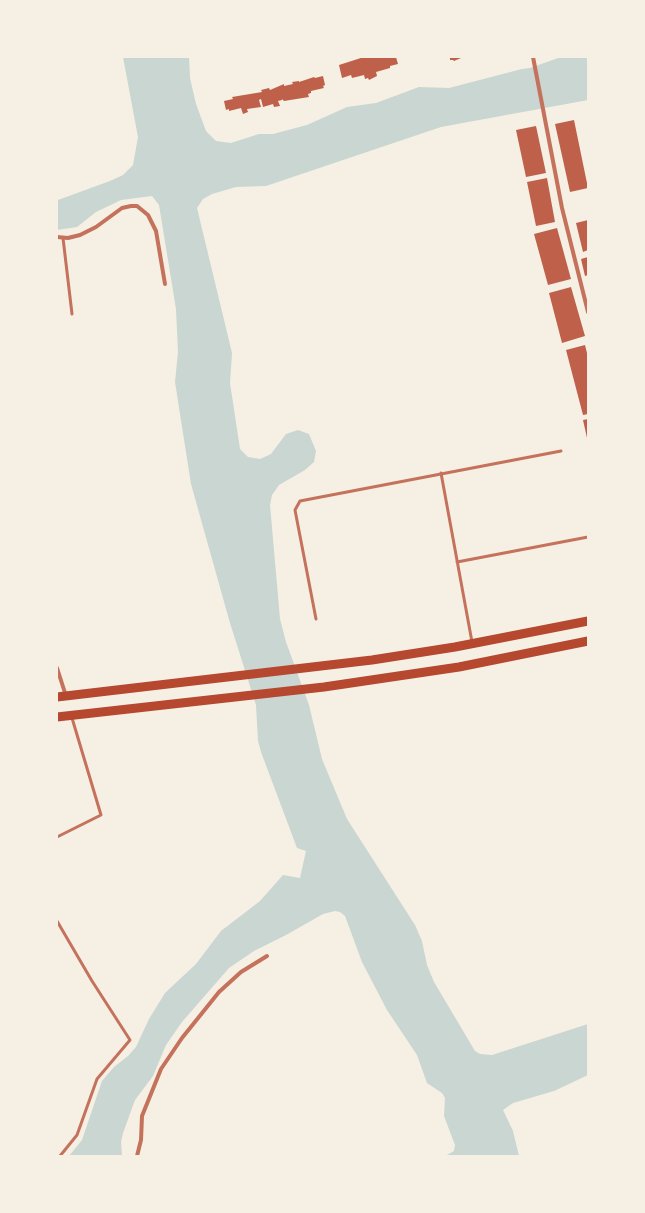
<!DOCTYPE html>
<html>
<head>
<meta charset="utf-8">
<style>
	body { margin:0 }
	#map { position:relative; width:645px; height:1213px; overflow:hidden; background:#f6efe4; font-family:Jost,sans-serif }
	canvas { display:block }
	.frame { position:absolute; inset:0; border:58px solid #f6efe4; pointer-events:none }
</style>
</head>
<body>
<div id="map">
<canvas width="645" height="1213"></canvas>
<div class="frame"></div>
</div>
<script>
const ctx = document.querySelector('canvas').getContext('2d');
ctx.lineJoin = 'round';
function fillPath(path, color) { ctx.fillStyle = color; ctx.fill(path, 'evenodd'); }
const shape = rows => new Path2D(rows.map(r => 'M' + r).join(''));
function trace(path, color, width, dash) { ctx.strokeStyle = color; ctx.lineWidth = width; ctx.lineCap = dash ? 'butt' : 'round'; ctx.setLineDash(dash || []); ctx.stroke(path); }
const water = shape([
	[123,57,189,57,190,78,196,104,206,131,216,141,231,143,259,134,273,134,307,125,347,107,376,103,419,87,449,88,522,69,530,68,561,57,588,57,588,100,441,127,266,186,236,187,212,194,203,199,197,208,232,353,230,383,240,449,248,457,260,459,271,454,286,434,298,430,309,434,316,451,314,462,305,470,279,485,272,495,270,505,280,619,286,642,309,705,322,759,347,819,415,925,422,941,427,965,434,982,475,1051,480,1054,492,1055,588,1024,588,1075,554,1091,513,1103,503,1110,513,1131,519,1156,445,1156,454,1151,455,1145,444,1116,445,1098,442,1093,427,1083,417,1055,387,1010,362,962,345,916,340,912,335,911,323,914,286,935,254,951,229,968,182,1022,166,1045,153,1076,135,1100,123,1133,121,1142,122,1156,69,1156,82,1140,102,1081,114,1067,128,1056,136,1047,149,1019,165,993,196,964,221,931,260,901,283,875,300,878,306,851,297,848,261,752,258,741,256,705,230,623,191,484,175,382,178,352,176,309,159,205,152,196,121,200,96,212,77,227,57,230,58,200,110,181,123,175,133,165,138,137]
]);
const building = shape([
	[364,57,396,57,398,64,390,66,390,68,376,72,377,76,369,80,368,78,365,79,364,75,352,78,351,75,342,78,339,65],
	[450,57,461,57,461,58,454,61,453,60,450,60],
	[323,76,325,85,323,86,324,88,311,91,311,93,308,94,309,97,284,101,282,99,282,100,278,101,280,106,274,107,273,104,263,107,261,99,259,100,261,107,247,109,248,112,243,114,241,108,229,111,229,109,226,110,224,101,233,99,232,97,262,92,261,90,269,88,270,90,284,84,284,86,293,84,292,82,299,81,299,82,314,77,315,78],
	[574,120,588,188,570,192,555,124],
	[536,126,546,173,526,177,516,130],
	[547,178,555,222,536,226,527,182],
	[588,220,588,250,583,252,576,223],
	[557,228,571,279,548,285,534,234],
	[588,257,588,275,585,276,581,259],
	[571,287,585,336,562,343,549,293],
	[585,345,588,357,588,414,583,415,566,350],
	[588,419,588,438,587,438,583,420]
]);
const service = shape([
	[63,238,72,314],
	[441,473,472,642],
	[457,562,588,537],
	[316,619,295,510,300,501,561,451],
	[57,837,101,815,72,718],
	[57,921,92,981,130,1040,97,1079,77,1135,60,1156]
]);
const minor = shape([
	[533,57,562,208,588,312],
	[57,237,68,238,80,235,96,227,122,208,131,206,137,206,148,215,156,231,165,284],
	[57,668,66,696],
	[137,1156,141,1140,142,1116,161,1069,182,1038,219,992,241,972,267,956]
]);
const primary = shape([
	[57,697,372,660,455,647,588,621],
	[57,717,324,687,459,667,588,641]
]);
fillPath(water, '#c9d6d2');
fillPath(building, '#bf614a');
trace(service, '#c5725c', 3);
trace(minor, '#c5725c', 4);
trace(primary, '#b5482f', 9);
</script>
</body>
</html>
